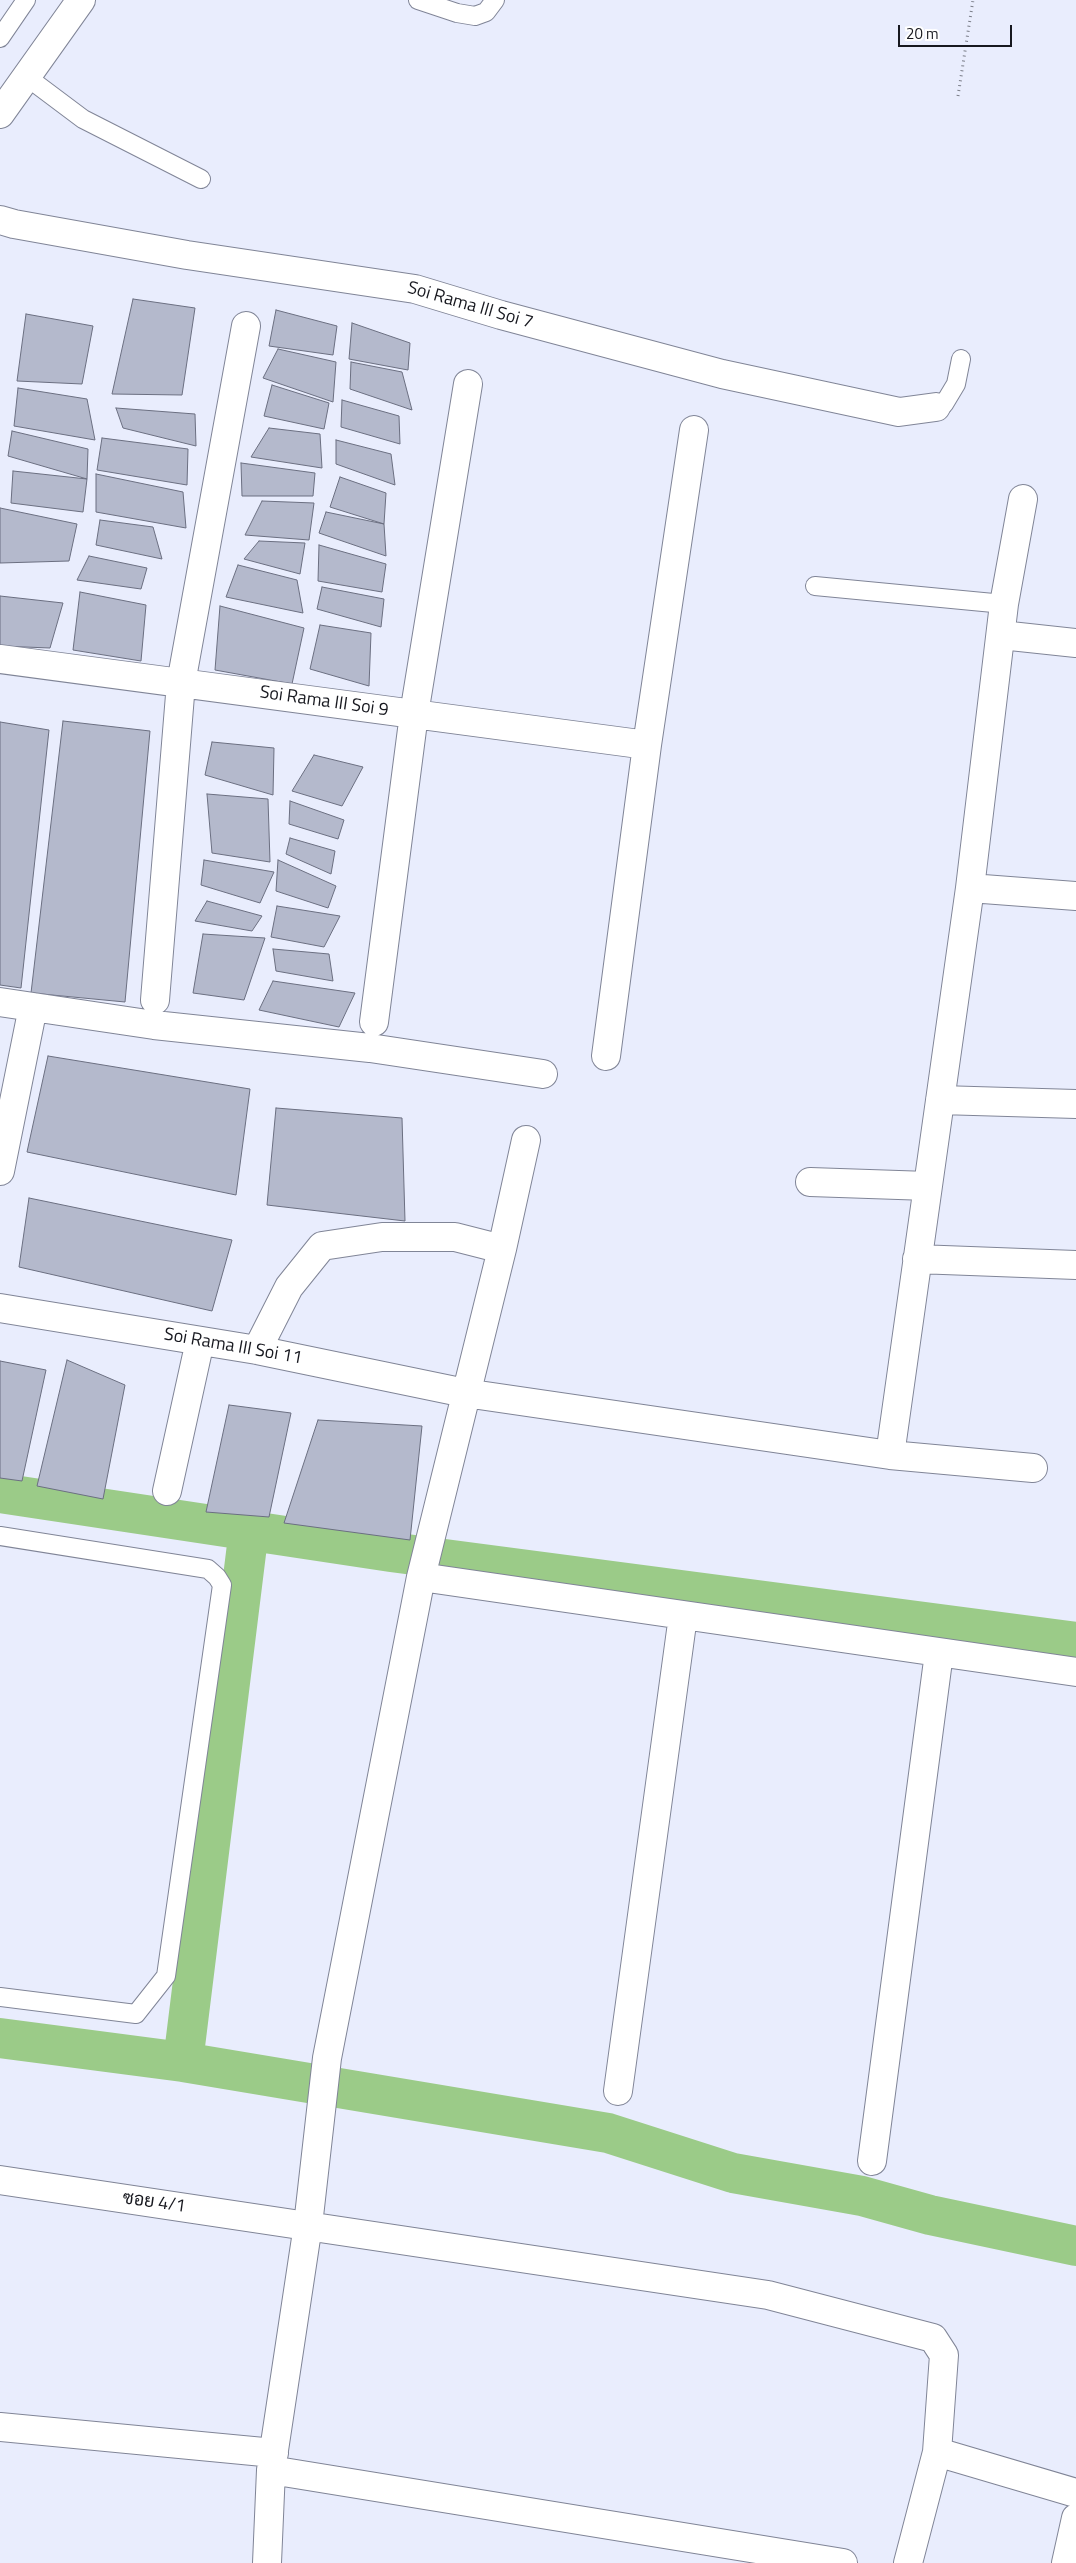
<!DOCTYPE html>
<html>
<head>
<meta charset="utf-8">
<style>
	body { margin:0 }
	#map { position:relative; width:1076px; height:2563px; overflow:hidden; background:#e9edfd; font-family:"Titillium Web",sans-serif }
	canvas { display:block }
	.scale { position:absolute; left:898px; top:25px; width:114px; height:22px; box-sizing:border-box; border:2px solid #17181f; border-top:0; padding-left:6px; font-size:15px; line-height:18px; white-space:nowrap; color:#17181f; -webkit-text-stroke:4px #fff; paint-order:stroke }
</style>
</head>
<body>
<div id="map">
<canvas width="1076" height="2563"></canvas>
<div class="scale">20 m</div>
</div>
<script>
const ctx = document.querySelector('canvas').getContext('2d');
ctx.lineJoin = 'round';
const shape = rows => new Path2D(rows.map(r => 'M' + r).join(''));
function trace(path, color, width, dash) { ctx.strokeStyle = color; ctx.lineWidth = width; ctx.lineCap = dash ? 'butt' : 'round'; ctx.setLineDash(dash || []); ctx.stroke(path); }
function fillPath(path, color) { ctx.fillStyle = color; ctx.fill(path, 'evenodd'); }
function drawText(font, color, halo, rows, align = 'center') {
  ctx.font = font + ' "Titillium Web",Sarabun,sans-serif'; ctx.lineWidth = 4.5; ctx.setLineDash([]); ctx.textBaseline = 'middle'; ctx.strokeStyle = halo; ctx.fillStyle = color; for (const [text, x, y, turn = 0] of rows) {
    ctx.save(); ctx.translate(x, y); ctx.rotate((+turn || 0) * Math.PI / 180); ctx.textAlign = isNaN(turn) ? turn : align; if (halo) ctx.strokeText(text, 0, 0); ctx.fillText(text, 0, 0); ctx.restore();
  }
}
const canal = shape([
	[0,1493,391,1552,1076,1642],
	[0,2038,183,2062,608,2133,733,2173,862,2196,930,2215,1076,2246],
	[183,2062,249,1529]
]);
const building = shape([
	[133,299,195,308,182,395,112,394,133,299],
	[276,310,337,326,333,355,269,346,276,310],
	[26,314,93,326,82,384,17,381,26,314],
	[352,323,410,343,408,370,349,359,352,323],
	[278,349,336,362,333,402,263,378,278,349],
	[351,362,402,372,412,410,350,389,351,362],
	[272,385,329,403,324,429,264,416,272,385],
	[18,388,87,399,95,440,14,426,18,388],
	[342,400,399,416,400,444,341,427,342,400],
	[116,408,195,414,196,446,123,428,116,408],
	[269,428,320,434,322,468,251,457,269,428],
	[12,431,88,449,87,479,8,456,12,431],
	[102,438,188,449,187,485,97,470,102,438],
	[336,440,391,454,395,485,336,464,336,440],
	[241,463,315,473,313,496,242,496,241,463],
	[13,471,87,479,83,512,11,503,13,471],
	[96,474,183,492,186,528,96,512,96,474],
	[340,477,386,493,384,524,330,507,340,477],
	[262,501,314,503,309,540,245,535,262,501],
	[0,508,77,524,69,561,0,563,0,508],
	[326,512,384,524,386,556,319,533,326,512],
	[100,520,153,527,162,559,96,545,100,520],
	[259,541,305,543,300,574,244,559,259,541],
	[319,545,386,564,382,592,318,581,319,545],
	[89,556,147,568,141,589,77,580,89,556],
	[238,565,297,580,303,613,226,597,238,565],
	[322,587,384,599,381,627,317,609,322,587],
	[80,592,146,605,141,661,73,650,80,592],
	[0,596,63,603,50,648,0,646,0,596],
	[220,606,304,628,292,684,215,670,220,606],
	[320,625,371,633,369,686,310,669,320,625],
	[63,721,150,731,125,1002,31,993,63,721],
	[0,722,49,730,21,988,0,985,0,722],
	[212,742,274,748,273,795,205,775,212,742],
	[314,755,363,767,342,806,292,791,314,755],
	[207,794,268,799,270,862,212,853,207,794],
	[290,801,344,820,338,839,289,824,290,801],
	[290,838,335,851,331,874,286,854,290,838],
	[204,860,274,872,260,903,201,885,204,860],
	[278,860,336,886,328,908,276,891,278,860],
	[207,901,262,916,252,931,195,921,207,901],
	[277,906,340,916,324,947,271,937,277,906],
	[203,934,265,938,244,1000,193,993,203,934],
	[273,949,329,954,333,981,276,971,273,949],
	[273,981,355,993,339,1027,259,1010,273,981],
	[48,1056,250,1089,236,1195,27,1152,48,1056],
	[276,1108,402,1118,405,1221,267,1205,276,1108],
	[29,1198,232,1240,212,1311,19,1267,29,1198],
	[67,1360,125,1385,103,1499,37,1486,67,1360],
	[0,1361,46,1370,22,1481,0,1478,0,1361],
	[229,1405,291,1413,269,1517,206,1512,229,1405],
	[318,1420,422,1426,410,1540,284,1523,318,1420]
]);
const path = shape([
	[958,96,973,0]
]);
const service = shape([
	[418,0,457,13,475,16,486,12,495,0],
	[0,38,26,0],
	[27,77,83,119,201,179],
	[936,407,944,404,956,384,961,359],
	[815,586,1004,604],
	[0,1536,208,1569,217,1577,222,1585,166,1976,136,2014,0,1997]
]);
const minor = shape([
	[0,220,14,224,187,255,415,289,501,315,722,374,899,412,936,407],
	[1001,635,1076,643],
	[0,659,647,745],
	[970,888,1076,896],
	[155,1000,181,683,246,326],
	[0,1002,154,1025,370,1048,543,1074],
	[374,1022,414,714,468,384],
	[606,1056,647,745,694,430],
	[940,1100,1076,1104],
	[0,1171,33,1007],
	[810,1182,928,1186],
	[917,1259,1076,1265],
	[0,1308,257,1350,465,1393,890,1455,1033,1468],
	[257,1350,289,1287,322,1246,382,1237,455,1237,502,1249],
	[890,1455,970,888,1004,604,1023,499],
	[167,1491,200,1341],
	[421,1577,1076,1672],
	[618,2091,683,1616],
	[872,2161,939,1653],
	[0,2180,768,2295,933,2338,944,2355,937,2452,908,2563],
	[0,2427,274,2453],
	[937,2452,1076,2493],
	[271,2470,843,2563],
	[267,2563,271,2470,308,2225,327,2058,421,1577,502,1249,526,1140],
	[1066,2563,1076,2518]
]);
const primary = shape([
	[0,114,81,0]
]);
const streetNames = [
	["Soi Rama III Soi 7",470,306,16],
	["Soi Rama III Soi 9",324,702,8],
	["Soi Rama III Soi 11",233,1347,10],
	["ซอย 4/1",154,2203,8]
];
trace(canal, '#9bcb88', 40);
fillPath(building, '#b4b9cc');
trace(building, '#6b6f81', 1);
trace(service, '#808597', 20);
trace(minor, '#808597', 30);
trace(primary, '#808597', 30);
trace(path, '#7b7e89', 3, [1, 4]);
trace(service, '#fff', 18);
trace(minor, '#fff', 28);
trace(primary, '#fff', 28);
drawText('18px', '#17181f', '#fff', streetNames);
</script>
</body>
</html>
